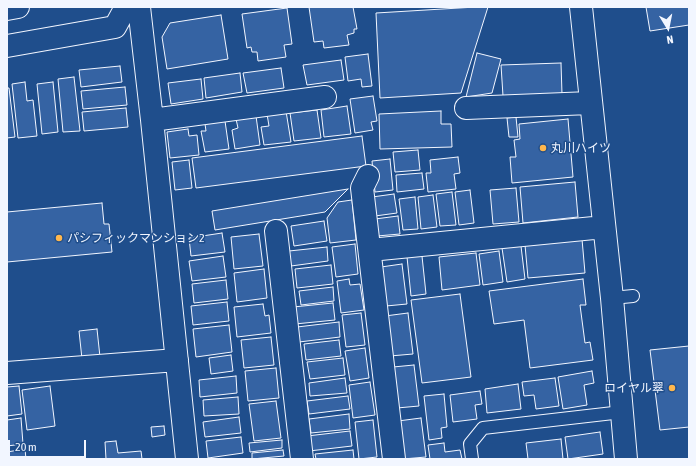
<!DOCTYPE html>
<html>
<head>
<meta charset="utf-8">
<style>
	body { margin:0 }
	#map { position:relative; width:696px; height:466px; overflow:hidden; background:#1f4e8c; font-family:"Asap Condensed",sans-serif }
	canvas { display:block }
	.frame { position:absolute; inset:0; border:8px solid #f2f6ff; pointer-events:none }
	.north { position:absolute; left:648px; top:8px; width:40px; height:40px; -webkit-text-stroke:3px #1f4e8c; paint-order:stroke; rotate:170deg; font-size:11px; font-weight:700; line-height:16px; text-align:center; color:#f2f6ff }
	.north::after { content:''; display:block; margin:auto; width:14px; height:18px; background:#f2f6ff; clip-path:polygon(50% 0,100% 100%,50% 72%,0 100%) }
	.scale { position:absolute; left:8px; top:440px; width:78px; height:18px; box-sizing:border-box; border:2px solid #f2f6ff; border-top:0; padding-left:5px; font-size:12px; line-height:14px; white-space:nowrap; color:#f2f6ff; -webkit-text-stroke:3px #1f4e8c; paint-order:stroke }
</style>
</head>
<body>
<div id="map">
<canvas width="696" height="466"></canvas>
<div class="frame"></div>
<div class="north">N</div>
<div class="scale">20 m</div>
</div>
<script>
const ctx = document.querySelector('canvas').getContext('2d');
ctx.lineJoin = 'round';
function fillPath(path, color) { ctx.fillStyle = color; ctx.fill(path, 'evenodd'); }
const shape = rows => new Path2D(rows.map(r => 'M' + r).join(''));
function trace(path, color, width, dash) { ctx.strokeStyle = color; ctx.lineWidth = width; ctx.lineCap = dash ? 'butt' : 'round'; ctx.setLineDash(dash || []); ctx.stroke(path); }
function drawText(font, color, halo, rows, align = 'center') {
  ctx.font = font + ' "Asap Condensed","Noto Sans JP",sans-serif'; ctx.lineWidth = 3; ctx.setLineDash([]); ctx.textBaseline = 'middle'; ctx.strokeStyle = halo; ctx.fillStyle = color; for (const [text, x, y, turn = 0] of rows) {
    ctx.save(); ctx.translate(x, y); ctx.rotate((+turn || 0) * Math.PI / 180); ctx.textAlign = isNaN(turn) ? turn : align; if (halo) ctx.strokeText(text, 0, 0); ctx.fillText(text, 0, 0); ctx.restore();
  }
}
const building = shape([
	[309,7,353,7,357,29,354,29,354,33,347,35,349,45,324,48,323,41,314,42,309,7],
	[476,7,488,7,461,93,380,98,376,13,476,7],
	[646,7,689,7,689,25,650,31,646,7],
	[287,8,292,44,284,45,286,57,258,61,257,52,252,52,251,47,247,48,242,14,287,8],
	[221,15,228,59,167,69,162,37,170,23,221,15],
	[477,53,501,59,492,93,466,97,477,53],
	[368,54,372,86,362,87,361,79,348,81,345,57,368,54],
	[341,60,344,80,307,85,303,65,341,60],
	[561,63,562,94,503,96,501,65,561,63],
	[120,66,122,82,81,87,79,70,120,66],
	[281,68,284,88,247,93,243,73,281,68],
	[240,73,242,92,206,98,204,78,240,73],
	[74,77,80,131,63,132,58,79,74,77],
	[201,79,203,99,171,104,168,83,201,79],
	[25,82,27,101,33,100,37,136,18,138,12,84,25,82],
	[53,82,58,132,42,134,37,84,53,82],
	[125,87,127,105,83,109,81,91,125,87],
	[7,88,9,88,15,137,7,138,7,88],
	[373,96,377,121,371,122,373,130,355,133,350,99,373,96],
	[347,106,351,134,324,137,321,110,347,106],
	[126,108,128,127,84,131,82,112,126,108],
	[317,110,321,138,294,141,290,113,317,110],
	[286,111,291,142,264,145,261,127,269,126,267,114,286,111],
	[441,111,441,124,451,124,452,147,380,149,379,114,441,111],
	[256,116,260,145,235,149,232,130,238,128,236,119,256,116],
	[516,117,518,137,509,137,507,118,516,117],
	[568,119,573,177,512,183,510,157,516,157,514,140,520,139,519,124,568,119],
	[225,121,229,149,205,152,201,131,206,131,205,124,225,121],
	[188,129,189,136,197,135,199,155,170,158,167,132,188,129],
	[362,136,366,166,196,188,192,158,362,136],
	[418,150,420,170,395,172,393,152,418,150],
	[458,157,460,173,454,174,456,189,428,192,426,173,431,173,430,160,458,157],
	[390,159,393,190,375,192,372,161,390,159],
	[189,160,192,188,175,190,172,162,189,160],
	[422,173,424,189,397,192,396,175,422,173],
	[575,182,578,217,523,223,520,187,575,182],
	[516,188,519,222,493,224,490,190,516,188],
	[348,189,325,212,215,230,212,211,348,189],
	[470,190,474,223,459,225,455,192,470,190],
	[452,192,456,225,440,226,436,194,452,192],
	[394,194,397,213,375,216,372,197,394,194],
	[433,195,437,227,421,229,418,197,433,195],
	[415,197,418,229,403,230,399,199,415,197],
	[352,200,356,240,330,243,327,218,338,202,352,200],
	[102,203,104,224,109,224,112,252,7,262,7,212,102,203],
	[398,216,400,234,377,236,375,219,398,216],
	[324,221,327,241,294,246,291,226,324,221],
	[222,233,225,252,191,256,189,238,222,233],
	[259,234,263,266,234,269,231,237,259,234],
	[582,239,585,273,528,278,525,245,582,239],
	[355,244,358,274,336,277,332,247,355,244],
	[521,246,525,279,507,282,502,248,521,246],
	[327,247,328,261,291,266,289,251,327,247],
	[499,251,503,282,483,285,479,254,499,251],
	[476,253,480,285,442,290,439,257,476,253],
	[223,256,226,277,192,281,189,261,223,256],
	[422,256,426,294,411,296,407,257,422,256],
	[402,264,407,304,386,306,381,267,402,264],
	[331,265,333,284,297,288,295,269,331,265],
	[264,269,267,298,237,302,234,273,264,269],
	[349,279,350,285,360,284,364,310,341,313,337,281,349,279],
	[583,279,586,305,580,305,585,343,590,342,593,360,530,368,524,320,494,324,489,291,583,279],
	[226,280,228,299,194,303,192,284,226,280],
	[333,287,334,301,301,305,299,291,333,287],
	[460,294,471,377,422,383,411,300,460,294],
	[227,302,229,321,193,325,191,306,227,302],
	[333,303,335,320,295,324,293,307,333,303],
	[263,304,265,316,269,315,271,333,237,337,234,307,263,304],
	[361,313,365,345,346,347,342,315,361,313],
	[408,313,413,354,390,356,385,316,408,313],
	[339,322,340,337,299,342,297,327,339,322],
	[229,325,232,352,196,357,193,329,229,325],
	[97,329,100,357,82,359,79,331,97,329],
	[271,337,274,365,244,368,241,340,271,337],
	[339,340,341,356,306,360,304,344,339,340],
	[689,346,689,427,660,430,650,350,689,346],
	[365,348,369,378,350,381,345,351,365,348],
	[231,355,233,371,211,374,209,358,231,355],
	[343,358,345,375,310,379,307,362,343,358],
	[414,365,419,406,397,408,393,367,414,365],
	[276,368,279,398,248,401,245,371,276,368],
	[592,371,594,383,584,385,587,405,563,409,558,377,592,371],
	[236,376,237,393,200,397,199,380,236,376],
	[345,378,347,393,310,396,309,383,345,378],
	[555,378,559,406,536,409,534,395,524,396,522,382,555,378],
	[370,382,375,415,353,418,349,385,370,382],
	[518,384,521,409,487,413,485,389,518,384],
	[19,386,22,414,7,416,7,387,19,386],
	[50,386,55,426,27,430,22,390,50,386],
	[480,391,482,404,475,405,477,419,453,422,450,395,480,391],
	[444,394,447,427,441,428,442,438,429,440,424,396,444,394],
	[348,396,350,409,309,414,307,401,348,396],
	[238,397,239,414,204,416,203,400,238,397],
	[276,401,281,438,254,441,249,404,276,401],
	[349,414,350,429,311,433,309,419,349,414],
	[239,417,241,433,205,437,203,422,239,417],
	[21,418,23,444,7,446,7,420,21,418],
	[421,418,426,457,403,459,398,421,421,418],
	[373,420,377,457,359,459,355,422,373,420],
	[164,426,165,435,152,437,151,427,164,426],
	[350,431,352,446,309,451,307,436,350,431],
	[600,432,603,454,568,459,565,437,600,432],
	[241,437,243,453,208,458,206,441,241,437],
	[561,439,563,459,528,459,526,443,561,439],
	[282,440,282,448,250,452,249,443,282,440],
	[116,441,118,453,141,451,142,459,106,459,105,442,116,441],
	[444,443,445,452,460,450,462,459,430,459,428,445,444,443],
	[25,449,26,459,7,459,7,452,25,449],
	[283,450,284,456,252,459,252,453,283,450],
	[353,450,354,459,316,459,315,454,353,450]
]);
const lane = shape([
	[612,298,633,296],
	[472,459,470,444,483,428,622,412]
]);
const street = shape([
	[139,7,152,120,187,459],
	[581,7,612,298,626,459],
	[7,46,115,27,126,7],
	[466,108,590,103],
	[152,120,325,97],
	[368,176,362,188,394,459],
	[276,231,302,459],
	[370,250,604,227],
	[7,373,177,360]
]);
const highway = shape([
	[7,9,18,7]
]);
const markers = [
	[543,148,4,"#ffb74d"],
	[59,238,4,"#ffb74d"],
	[672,388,4,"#ffb74d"]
];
const poiNames = [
	["丸川ハイツ",551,148],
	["パシフィックマンション2",67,238],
	["ロイヤル翠",664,388,"right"]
];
fillPath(building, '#3563a3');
trace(building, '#f2f6ff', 1);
trace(lane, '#f2f6ff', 14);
trace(street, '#f2f6ff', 24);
trace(highway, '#f2f6ff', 24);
trace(lane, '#1f4e8c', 12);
trace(street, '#1f4e8c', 22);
trace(highway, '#1f4e8c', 22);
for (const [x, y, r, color] of markers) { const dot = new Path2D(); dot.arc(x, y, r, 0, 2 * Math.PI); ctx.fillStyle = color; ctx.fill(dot); trace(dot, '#1f4e8c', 1.5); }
drawText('12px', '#f2f6ff', '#1f4e8c', poiNames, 'left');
</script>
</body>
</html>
